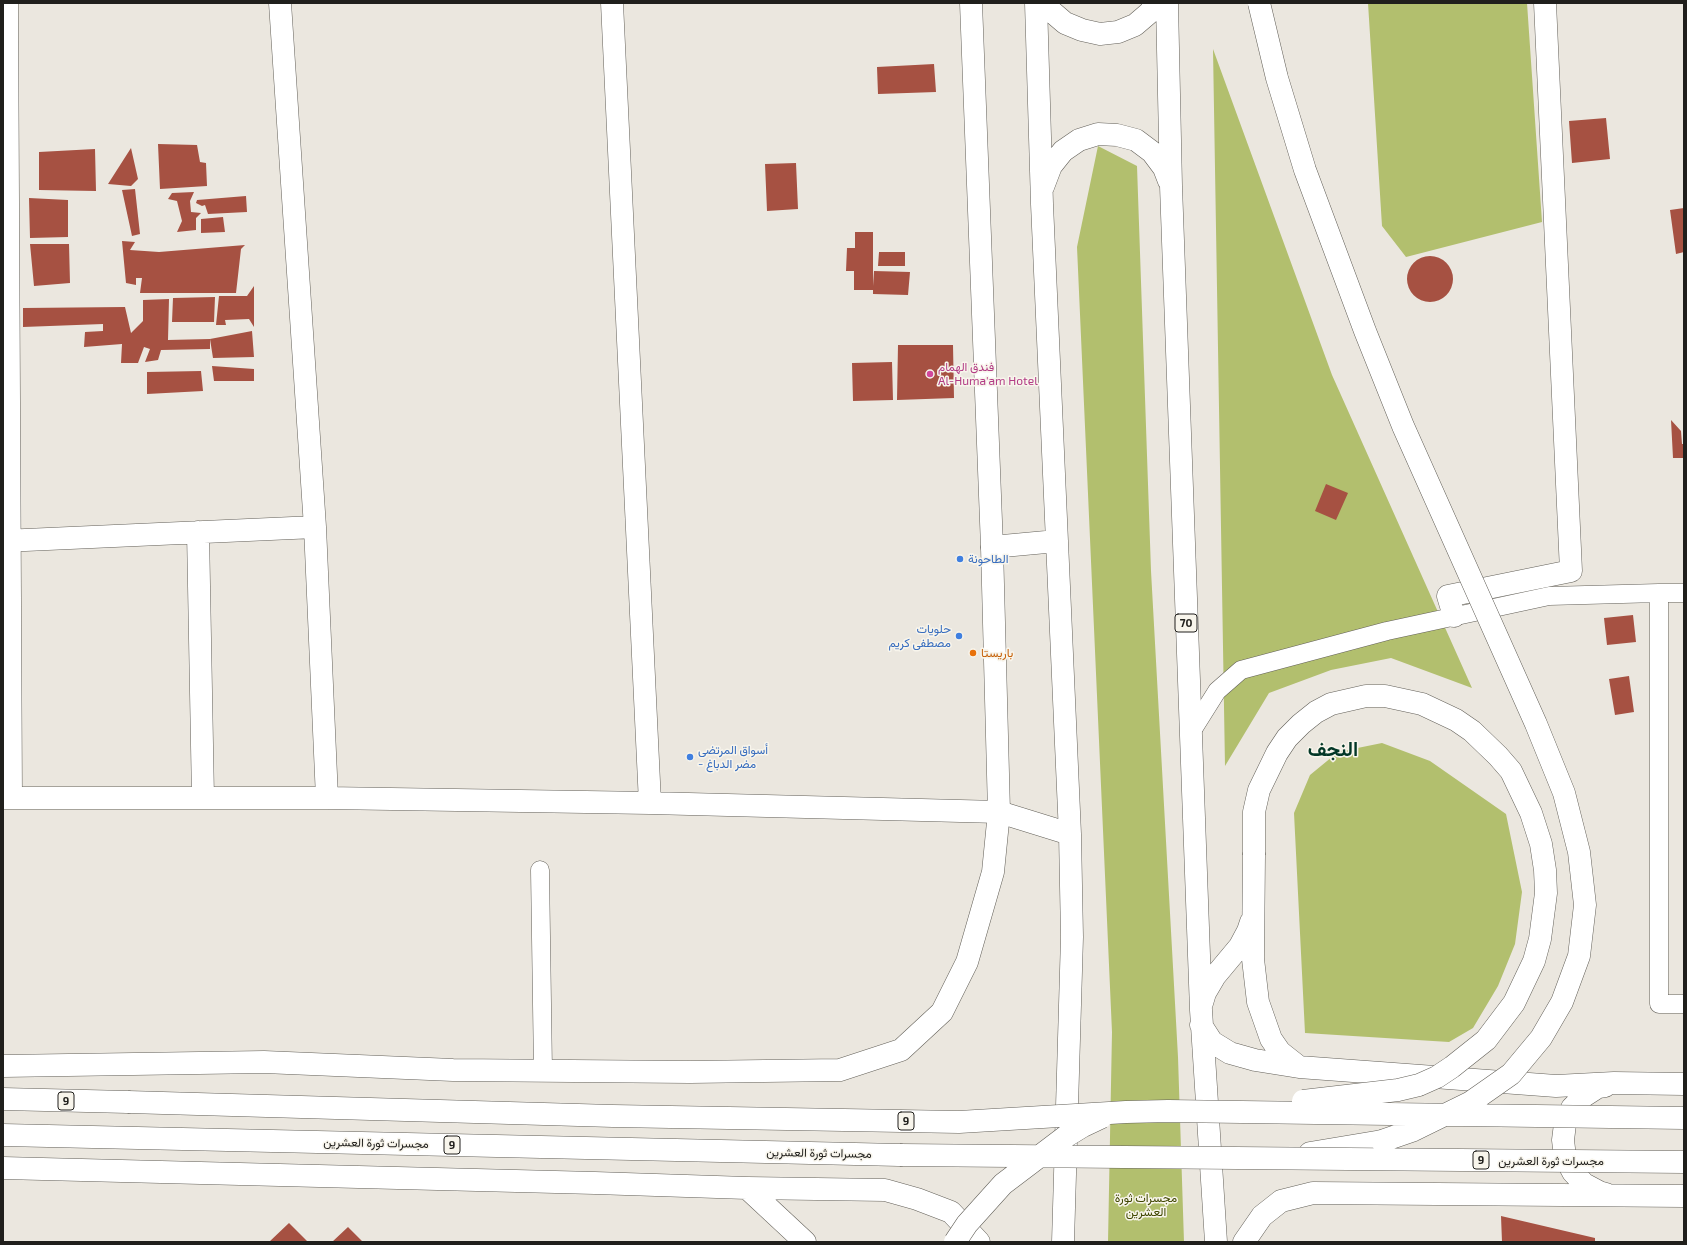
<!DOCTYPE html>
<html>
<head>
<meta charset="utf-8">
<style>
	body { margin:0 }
	#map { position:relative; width:1687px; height:1245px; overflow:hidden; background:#ebe7df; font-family:"Exo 2",sans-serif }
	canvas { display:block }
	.frame { position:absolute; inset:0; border:4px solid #201f1c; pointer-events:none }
</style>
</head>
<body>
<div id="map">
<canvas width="1687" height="1245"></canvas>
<div class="frame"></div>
</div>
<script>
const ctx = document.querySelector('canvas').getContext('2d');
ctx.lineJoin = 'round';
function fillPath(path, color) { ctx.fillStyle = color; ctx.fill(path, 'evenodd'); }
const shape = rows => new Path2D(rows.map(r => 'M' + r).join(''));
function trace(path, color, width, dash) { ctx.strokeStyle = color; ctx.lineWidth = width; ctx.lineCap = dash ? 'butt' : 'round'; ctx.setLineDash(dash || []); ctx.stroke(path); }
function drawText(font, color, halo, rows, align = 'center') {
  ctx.font = font + ' "Exo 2",Vazirmatn,sans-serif'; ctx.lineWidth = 3; ctx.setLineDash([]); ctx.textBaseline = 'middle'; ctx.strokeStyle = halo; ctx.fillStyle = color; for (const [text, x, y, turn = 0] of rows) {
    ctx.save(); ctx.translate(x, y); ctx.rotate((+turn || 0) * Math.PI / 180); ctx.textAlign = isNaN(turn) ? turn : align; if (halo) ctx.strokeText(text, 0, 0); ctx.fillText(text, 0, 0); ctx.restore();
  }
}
const green = shape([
	[1368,3,1527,3,1542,222,1406,257,1382,226],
	[1213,49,1332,375,1472,688,1391,658,1331,670,1269,693,1225,766],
	[1098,146,1137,166,1151,571,1178,1057,1184,1242,1108,1242,1112,1032,1077,247],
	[1382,743,1430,761,1506,814,1522,892,1515,944,1498,986,1473,1028,1449,1042,1305,1033,1294,813,1310,775,1338,752]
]);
const building = shape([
	[934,64,936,92,878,94,877,67],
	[1606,118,1610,159,1572,163,1569,121],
	[158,144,197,145,200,162,206,163,207,186,160,189],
	[131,148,138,179,131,186,108,184],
	[95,149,96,191,39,190,39,152],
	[796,163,798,209,767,211,765,164],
	[135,189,140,234,132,236,122,190],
	[194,192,190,201,191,212,201,213,196,218,196,230,177,232,182,221,177,201,168,199,172,193],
	[246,196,247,212,208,214,205,205,202,206,196,203,197,200],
	[29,198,68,200,68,237,30,238],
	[1684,208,1684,252,1676,254,1670,210],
	[223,217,225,232,201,233,201,219],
	[855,232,873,232,873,286,874,271,910,272,908,295,873,294,873,290,854,290,854,271,846,271,847,248,855,248],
	[122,241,135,242,130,250,159,252,245,245,241,249,236,293,140,293,142,278,136,278,136,285,126,283],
	[30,244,69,244,70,283,34,286],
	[879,252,905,252,905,266,878,266],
	'1407 279a23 23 0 1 1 46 0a23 23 0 1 1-46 0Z',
	[254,286,254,327,249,319,225,320,226,325,216,325,219,296,247,296],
	[215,297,214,322,172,322,173,298],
	[169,299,168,340,210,339,210,349,161,350,158,360,145,362,150,349,144,347,138,363,121,363,122,344,84,347,85,332,103,331,103,324,23,327,23,308,125,307,131,333,143,321,143,300],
	[252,331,254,357,213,358,210,339],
	[898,345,953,345,954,398,897,400],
	[892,362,893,400,853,401,852,363],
	[212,366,254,369,254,381,214,381],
	[201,371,203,391,147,394,147,372],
	[1671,420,1681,431,1682,444,1684,444,1684,458,1673,458],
	[1326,484,1348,493,1336,520,1315,511],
	[1633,615,1636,642,1607,645,1604,618],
	[1629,676,1634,712,1615,715,1609,679],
	[1501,1216,1595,1238,1595,1242,1502,1242],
	[289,1223,308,1242,269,1242],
	[348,1227,363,1242,332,1242]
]);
const lane = shape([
	[1684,593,1659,593,1659,1004,1684,1004],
	[1190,734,1217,691,1241,670,1387,631,1549,596,1659,593],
	[540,870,543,1071]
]);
const street = shape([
	[7,3,11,798],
	[280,3,315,527,327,798],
	[612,3,650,803],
	[198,532,203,798],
	[3,541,315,527],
	[1454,616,1448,596,1571,571,1545,3],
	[3,798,327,798,650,803,999,812]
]);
const secondary = shape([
	[3,1066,264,1062,453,1070,690,1072,840,1070,901,1050,942,1012,967,962,993,872,999,812,992,547,971,3]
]);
const highway = shape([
	[1036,3,1042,204,1070,834,1072,937,1063,1242],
	[1046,3,1051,11,1065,23,1082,30,1100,34,1118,32,1135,25,1149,13,1157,3],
	[1167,3,1171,186,1201,1010,1216,1242],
	[1043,187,1051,166,1063,151,1079,140,1098,134,1117,135,1136,140,1152,152,1164,168,1169,181],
	[992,547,1057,541],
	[999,812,1070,834],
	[1254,855,1253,959,1258,1002,1271,1039,1280,1052,1299,1067],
	[1202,1003,1205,993,1215,976,1240,946,1248,931,1251,922],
	[1201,1025,1212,1042,1230,1053,1255,1060,1299,1067,1556,1086,1614,1083,1684,1084],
	[1605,1086,1598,1087,1584,1096,1572,1108,1565,1124,1563,1140,1565,1157,1573,1172,1584,1184,1599,1192,1606,1194],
	[3,1099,128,1102],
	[3,1135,900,1155],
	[1310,1153,1382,1141],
	[3,1168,595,1183,747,1188,885,1190,917,1199,951,1212,979,1242],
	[747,1188,805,1242],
	[1244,1242,1262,1216,1281,1201,1313,1193,1684,1196]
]);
const highwayBridge = shape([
	[1259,3,1277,78,1305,170,1365,331,1403,426,1536,724,1564,793,1579,852,1585,905,1579,956,1562,1002,1541,1038,1511,1074,1471,1102,1414,1130,1382,1141],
	[1254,855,1254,812,1259,790,1277,753,1287,738,1301,724,1316,712,1331,704,1366,696,1385,696,1422,704,1456,720,1472,731,1498,756,1511,771,1531,813,1541,844,1545,870,1546,893,1540,939,1534,961,1514,1003,1486,1040,1452,1067,1437,1077,1419,1085,1398,1090,1303,1101],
	[128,1102,613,1116,959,1122,1126,1112,1168,1111,1684,1118],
	[900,1155,1684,1162],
	[955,1242,967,1224,1003,1184,1065,1137,1083,1126,1102,1117]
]);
const markers = [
	[930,374,4,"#d1479c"],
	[960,559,4,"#3f7fe0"],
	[959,636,4,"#3f7fe0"],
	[973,653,4,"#e8710a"],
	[690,757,4,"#3f7fe0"]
];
const shields = [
	[1186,623,22],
	[66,1101,16],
	[906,1121,16],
	[452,1145,16],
	[1481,1160,16]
];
const shieldNames = [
	["70",1186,623],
	["9",66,1101],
	["9",906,1121],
	["9",452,1145],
	["9",1481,1160]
];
const hotelNames = [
	["فندق الهمام",938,367],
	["Al-Huma'am Hotel",938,381]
];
const shopNames = [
	["الطاحونة",968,559],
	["حلويات",951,629,"right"],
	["مصطفى كريم",951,643,"right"],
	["أسواق المرتضى",698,750],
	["- مضر الدباغ",698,764]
];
const foodNames = [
	["باريستا",981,653]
];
const streetNames = [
	["مجسرات ثورة العشرين",376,1143,1],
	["مجسرات ثورة العشرين",819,1153,1],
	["مجسرات ثورة العشرين",1551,1161]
];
const parkNames = [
	["مجسرات ثورة",1146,1198],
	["العشرين",1146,1212]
];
const townNames = [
	["النجف",1333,749]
];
fillPath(green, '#b2bf6e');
fillPath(building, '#a65142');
trace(lane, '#636059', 19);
trace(street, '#636059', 23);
trace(secondary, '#636059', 23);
trace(highway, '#636059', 23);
trace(lane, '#fff', 18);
trace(street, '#fff', 22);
trace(secondary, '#fff', 22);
trace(highway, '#fff', 22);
trace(highwayBridge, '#636059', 23, []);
trace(highwayBridge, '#fff', 22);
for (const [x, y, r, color] of markers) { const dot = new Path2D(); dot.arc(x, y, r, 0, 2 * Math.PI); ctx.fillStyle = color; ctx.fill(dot); trace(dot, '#f8f5ec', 1.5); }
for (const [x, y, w] of shields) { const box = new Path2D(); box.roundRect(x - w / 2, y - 9, w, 18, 3); ctx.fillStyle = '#f8f5ec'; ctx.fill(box); trace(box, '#201f1c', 1); }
drawText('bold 11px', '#201f1c', null, shieldNames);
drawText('12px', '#b23c85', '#f8f5ec', hotelNames, 'left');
drawText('12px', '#366cbe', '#f8f5ec', shopNames, 'left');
drawText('12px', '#c56008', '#f8f5ec', foodNames, 'left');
drawText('12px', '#201f1c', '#f8f5ec', streetNames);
drawText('12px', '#3f4600', '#f8f5ec', parkNames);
drawText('bold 20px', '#023727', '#f8f5ec', townNames);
</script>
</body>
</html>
